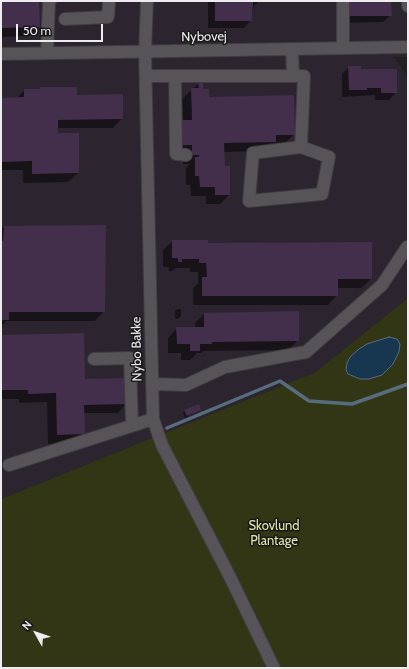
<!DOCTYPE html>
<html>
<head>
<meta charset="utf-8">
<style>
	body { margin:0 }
	#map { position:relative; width:409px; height:669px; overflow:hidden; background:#232024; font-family:Cabin,sans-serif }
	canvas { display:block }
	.frame { position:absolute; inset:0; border:2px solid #eeecef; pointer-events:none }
	.north { position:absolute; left:16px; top:613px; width:40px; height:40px; -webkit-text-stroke:3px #1a171b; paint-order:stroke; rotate:310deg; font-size:11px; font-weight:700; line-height:16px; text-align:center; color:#eeecef }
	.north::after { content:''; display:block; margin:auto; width:14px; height:18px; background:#eeecef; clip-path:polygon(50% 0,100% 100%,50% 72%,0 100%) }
	.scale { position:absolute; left:16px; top:24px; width:87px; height:18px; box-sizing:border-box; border:2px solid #eeecef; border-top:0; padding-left:5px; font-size:12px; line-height:14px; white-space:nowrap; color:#eeecef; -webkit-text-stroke:3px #1a171b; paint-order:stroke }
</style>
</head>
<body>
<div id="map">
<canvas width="409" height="669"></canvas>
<div class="frame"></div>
<div class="north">N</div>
<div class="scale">50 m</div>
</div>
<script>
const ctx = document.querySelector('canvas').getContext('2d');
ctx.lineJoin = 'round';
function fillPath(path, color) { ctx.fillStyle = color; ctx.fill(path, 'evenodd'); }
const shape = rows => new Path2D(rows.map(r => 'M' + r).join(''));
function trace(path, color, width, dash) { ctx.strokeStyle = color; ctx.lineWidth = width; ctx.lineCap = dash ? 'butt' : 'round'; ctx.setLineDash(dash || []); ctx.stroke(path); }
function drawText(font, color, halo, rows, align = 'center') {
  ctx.font = font + ' Cabin,sans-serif'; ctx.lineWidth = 3; ctx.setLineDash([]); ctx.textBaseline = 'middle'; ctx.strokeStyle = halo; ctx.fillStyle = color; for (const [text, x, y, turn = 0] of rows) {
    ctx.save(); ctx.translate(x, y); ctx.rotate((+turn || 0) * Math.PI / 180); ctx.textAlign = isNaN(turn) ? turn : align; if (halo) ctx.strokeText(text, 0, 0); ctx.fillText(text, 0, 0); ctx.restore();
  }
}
const built = shape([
	[1,1,408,1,408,57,394,57,408,78,408,298,316,372,1,499]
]);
const green = shape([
	[408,298,408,668,1,668,1,499,316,372]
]);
const water = shape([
	[389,337,397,339,400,344,399,352,393,364,382,375,369,379,360,379,348,374,346,370,347,363,350,357,359,349,367,344,389,337]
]);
const shadow = shape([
	[1,1,38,1,39,27,29,36,1,37],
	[208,1,258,1,258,2,251,9,251,20,244,28,208,28],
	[390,1,391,15,383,22,341,23,341,7],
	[349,67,360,70,396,92,389,100,375,100,375,95,342,97,342,74],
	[199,83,208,98,294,134,284,144,273,144,266,151,223,152,224,167,229,195,220,204,206,204,206,196,191,196,190,185,186,185,186,168,190,164,183,164,183,154,173,130,183,120,182,99],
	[41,88,76,96,122,118,113,128,57,128,57,134,78,173,68,182,23,183,23,170,1,170,1,99,17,98,25,90,39,90],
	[4,227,104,311,95,321,6,321,1,326,1,230],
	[173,241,207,244,371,279,361,288,337,288,337,295,328,305,193,305,193,288,198,284,198,272,190,272,190,268,176,268,172,271,169,271,169,267,163,267,163,250],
	[177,309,181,309,181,316,178,319,175,319,175,311],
	[204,314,298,340,289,350,203,351,201,353,197,353,190,360,181,360,181,353,168,353,168,338,177,328,195,328,195,323],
	[1,336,84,380,127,403,118,413,83,413,84,434,74,443,48,444,47,402,19,403,19,399,1,399],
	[200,410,185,418,183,413,185,411]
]);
const stream = shape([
	[167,428,280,381,309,401,352,404,408,384]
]);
const building = shape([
	[1,1,39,1,40,27,1,28],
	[215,1,253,1,253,7,252,7,252,21,215,21],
	[347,1,391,1,392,16,348,16],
	[348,66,361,66,361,69,397,69,397,93,381,93,381,88,367,88,367,90,349,90],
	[198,82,203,82,203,89,209,89,209,97,294,95,295,135,276,135,276,142,224,143,225,166,230,166,230,195,215,195,215,187,200,187,199,176,195,176,195,157,199,157,199,155,192,155,192,145,182,145,182,120,192,120,191,88,199,88],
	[40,87,77,87,77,95,123,94,123,119,58,120,58,133,79,133,79,173,32,174,32,161,1,162,1,98,24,97,24,89,40,89],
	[106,225,105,312,9,312,9,320,1,320,1,241,3,241,4,226],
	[172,240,208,240,208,243,372,242,372,279,338,279,338,296,202,296,202,277,207,277,206,263,199,263,199,259,182,259,182,262,178,262,178,258,172,258],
	[299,311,299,341,212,342,212,344,200,344,200,351,190,351,190,344,177,344,176,327,204,327,204,313],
	[84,333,85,379,128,378,128,404,84,405,85,434,57,435,56,393,28,394,28,390,1,390,1,335],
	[199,404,201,410,187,416,184,410]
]);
const minor = shape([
	[147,1,145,52,153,419,162,445,231,579,274,668],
	[343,1,343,48],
	[408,1,408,6],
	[65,19,108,17,109,1],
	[292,49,293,76],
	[47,53,49,2,50,1],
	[1,54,408,47],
	[146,76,304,76,301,147,253,153,249,201,322,194,329,157,301,147],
	[175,76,176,154,186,155],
	[94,359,130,358,132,425],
	[152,384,186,385,225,367,306,352,382,285,407,247],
	[9,465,153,419]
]);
const streetNames = [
	["Nybovej",204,37,-1],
	["Nybo Bakke",137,349,-91]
];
const parkNames = [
	["Skovlund",274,526],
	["Plantage",274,541]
];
fillPath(built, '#2c252f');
fillPath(green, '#333615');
fillPath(water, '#16374f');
trace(water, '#576d7f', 1);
fillPath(shadow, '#0007');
trace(stream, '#576d7f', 3.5);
fillPath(building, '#432e4c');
trace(minor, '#3e3c3f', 14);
trace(minor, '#575358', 12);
drawText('13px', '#eeecef', '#1a171b', streetNames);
drawText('13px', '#e0e8a5', '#1a171b', parkNames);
</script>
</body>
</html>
